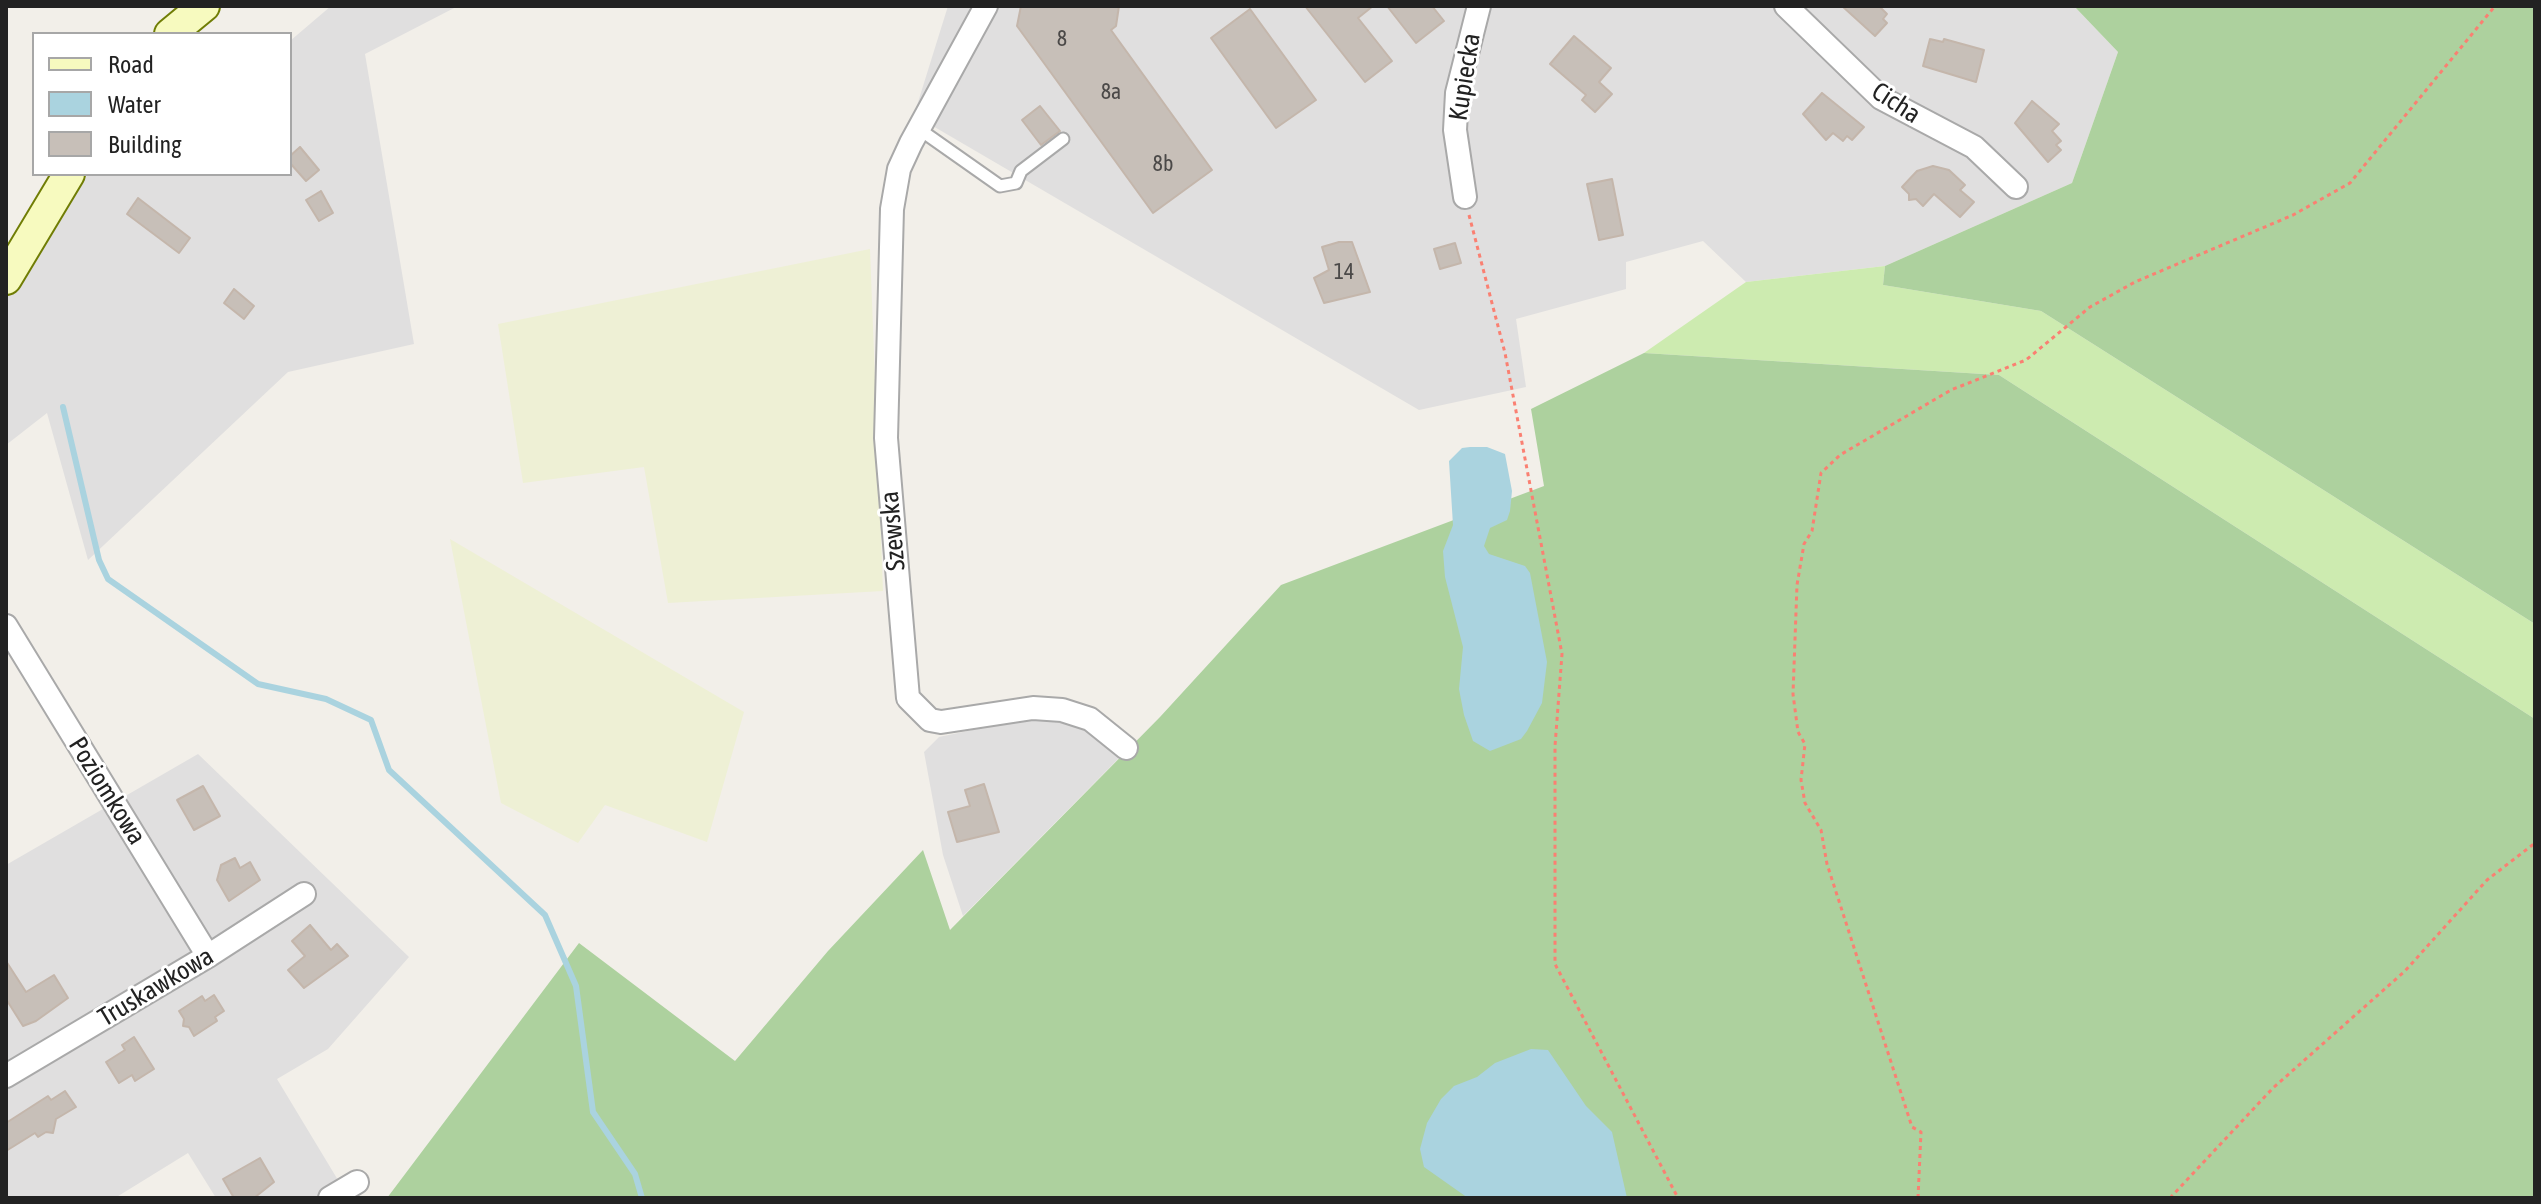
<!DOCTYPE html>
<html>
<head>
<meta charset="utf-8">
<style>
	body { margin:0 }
	#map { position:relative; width:2541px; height:1204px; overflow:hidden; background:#f2efe9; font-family:"Asap Condensed",sans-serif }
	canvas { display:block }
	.frame { position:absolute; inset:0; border:8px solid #222; pointer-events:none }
	.legend { position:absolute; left:32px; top:32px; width:260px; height:144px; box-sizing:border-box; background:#fff; border:2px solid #a7a7a7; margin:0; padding:10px 14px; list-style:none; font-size:24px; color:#222 }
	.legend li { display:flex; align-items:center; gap:16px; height:40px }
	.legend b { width:40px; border:2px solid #a7a7a7 }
</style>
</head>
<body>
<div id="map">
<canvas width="2541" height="1204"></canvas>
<div class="frame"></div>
<ul class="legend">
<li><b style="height:10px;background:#f7fabf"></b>Road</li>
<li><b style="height:22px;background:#aad3df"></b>Water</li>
<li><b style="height:22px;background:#c7bfb8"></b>Building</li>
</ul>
</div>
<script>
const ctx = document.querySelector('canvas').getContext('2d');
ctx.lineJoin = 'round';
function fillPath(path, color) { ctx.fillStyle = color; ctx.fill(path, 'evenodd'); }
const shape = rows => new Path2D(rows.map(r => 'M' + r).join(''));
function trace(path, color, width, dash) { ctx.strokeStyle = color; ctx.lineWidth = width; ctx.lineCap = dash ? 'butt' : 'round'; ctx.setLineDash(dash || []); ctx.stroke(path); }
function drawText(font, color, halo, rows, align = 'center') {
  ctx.font = font + ' "Asap Condensed",sans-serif'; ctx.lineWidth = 6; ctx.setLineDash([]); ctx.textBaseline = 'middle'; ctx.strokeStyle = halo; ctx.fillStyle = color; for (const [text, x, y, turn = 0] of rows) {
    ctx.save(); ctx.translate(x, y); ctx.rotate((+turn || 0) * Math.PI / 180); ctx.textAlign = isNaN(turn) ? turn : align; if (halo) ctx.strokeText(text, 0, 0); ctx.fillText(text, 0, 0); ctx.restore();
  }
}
const residential = shape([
	[331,6,458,6,365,54,414,344,288,372,88,560,47,413,6,445,6,273,26,275,88,174,290,174,290,41],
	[948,6,2074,6,2118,52,2072,183,1885,266,1746,282,1703,241,1626,262,1626,289,1516,319,1526,387,1419,410,914,115],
	[1034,717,1083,728,1121,756,963,916,943,855,924,752,939,737],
	[198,754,409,957,328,1049,277,1079,344,1190,331,1198,216,1198,188,1153,115,1198,6,1198,6,865]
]);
const farmland = shape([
	[870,249,883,591,668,603,644,467,523,483,498,324],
	[450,539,744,712,707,842,605,805,578,843,501,803]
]);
const grass = shape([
	[1885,266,1883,285,2041,311,2535,624,2535,719,1999,375,1644,353,1746,282]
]);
const forest = shape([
	[2074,6,2535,6,2535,624,2041,311,1883,285,1885,266,2072,183,2118,52],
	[1644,353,1999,375,2535,719,2535,1198,387,1198,579,943,735,1061,828,951,923,850,950,930,1160,717,1281,585,1544,486,1531,409]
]);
const water = shape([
	[1470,447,1487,447,1505,454,1512,491,1510,511,1507,520,1490,528,1484,546,1489,554,1525,566,1530,573,1547,662,1542,703,1527,731,1521,739,1490,751,1473,741,1464,715,1459,689,1463,647,1445,577,1443,551,1453,525,1449,461,1462,448],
	[1531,1049,1548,1050,1586,1106,1612,1132,1627,1198,1468,1198,1424,1167,1420,1149,1427,1123,1441,1099,1454,1086,1477,1077,1495,1063]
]);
const stream = shape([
	[63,407,99,560,108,579,258,684,326,699,371,720,389,770,545,915,576,986,593,1112,635,1174,642,1198]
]);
const building = shape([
	[1021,6,1119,6,1116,26,1111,30,1212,170,1153,213,1017,26,1021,6],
	[1305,6,1373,6,1358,18,1392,61,1365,82,1305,6],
	[1387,6,1432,6,1444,21,1416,43,1387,6],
	[1842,6,1879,6,1887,14,1883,19,1887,23,1875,36,1842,6],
	[1250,9,1316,100,1276,128,1211,38,1250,9],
	[1574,36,1611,68,1599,82,1612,94,1595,112,1582,100,1586,95,1550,64,1574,36],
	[1930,39,1943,42,1944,39,1984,50,1976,82,1923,66,1930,39],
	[1822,93,1864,127,1852,140,1847,136,1843,141,1833,133,1826,140,1803,114,1822,93],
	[2032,101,2059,124,2052,131,2061,141,2056,145,2061,150,2048,162,2015,123,2032,101],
	[1040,106,1060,131,1041,145,1022,120,1040,106],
	[300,147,319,170,306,181,290,163,290,156,300,147],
	[1933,166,1949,170,1965,185,1960,190,1974,202,1960,217,1934,194,1923,206,1916,199,1909,200,1909,194,1902,187,1917,171,1933,166],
	[1612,179,1623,235,1599,240,1587,184,1612,179],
	[321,191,333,213,319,221,306,200,321,191],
	[138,198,190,238,179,253,127,214,138,198],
	[1339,242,1352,242,1370,292,1324,303,1314,278,1329,270,1322,247,1339,242],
	[1455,243,1461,263,1440,269,1434,249,1455,243],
	[234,289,254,306,244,319,224,303,234,289],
	[984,784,999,832,957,842,948,812,970,806,965,790,984,784],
	[203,786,220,816,194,830,177,800,203,786],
	[235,858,240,868,250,862,260,880,229,901,217,880,221,865,235,858],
	[310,925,331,950,337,944,348,956,304,988,288,970,305,956,292,941,310,925],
	[6,961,26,992,54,975,68,998,36,1021,23,1026,6,999,6,961],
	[214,995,224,1011,215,1017,217,1021,194,1036,189,1027,183,1026,184,1019,179,1011,202,996,205,1001,214,995],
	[134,1037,154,1069,135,1081,132,1075,119,1083,106,1062,125,1050,122,1045,134,1037],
	[65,1091,76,1107,56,1119,53,1133,46,1132,38,1137,35,1133,6,1151,6,1123,48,1096,51,1100,65,1091],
	[260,1158,274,1182,254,1198,234,1198,223,1179,260,1158]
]);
const path = shape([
	[1469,215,1505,353,1562,654,1555,746,1555,964,1678,1198],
	[1918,1198,1921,1132,1912,1127,1827,864,1821,830,1805,803,1801,780,1805,744,1798,732,1793,694,1797,585,1804,544,1812,531,1821,473,1840,455,1951,390,2026,360,2090,307,2135,282,2293,215,2350,183,2495,6],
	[2170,1198,2273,1088,2405,971,2487,880,2535,843]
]);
const lane = shape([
	[919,129,1000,186,1016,183,1021,171,1063,139]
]);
const street = shape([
	[986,6,911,143,899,169,892,209,886,438,908,698,930,720,941,722,1033,708,1062,710,1090,719,1126,748],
	[1786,6,1881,98,1974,147,2016,187],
	[1465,197,1455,130,1457,93,1479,6],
	[6,626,208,956],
	[6,1076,208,956,304,894],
	[330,1198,357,1182]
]);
const secondary = shape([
	[170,34,204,6],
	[6,279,69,174]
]);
const numberNames = [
	["8",1062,39],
	["8a",1111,92],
	["8b",1163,164],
	["14",1344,272]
];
const streetNames = [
	["Kupiecka",1465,77,-81],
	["Cicha",1896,103,33],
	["Szewska",893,531,-95],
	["Poziomkowa",107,791,58],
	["Truskawkowa",156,987,-31]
];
fillPath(residential, '#e0dfdf');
fillPath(farmland, '#eef0d5');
fillPath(grass, '#cdebb0');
fillPath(forest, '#add19e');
fillPath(water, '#aad3df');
trace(stream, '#aad3df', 6);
fillPath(building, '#c7bfb8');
trace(building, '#c4b6ab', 2);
trace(lane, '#a9a9a9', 15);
trace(street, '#a9a9a9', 26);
trace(secondary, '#707d05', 34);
trace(path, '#fa8072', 3, [4, 4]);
trace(lane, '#fff', 11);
trace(street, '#fff', 22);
trace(secondary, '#f7fabf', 30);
drawText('22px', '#4b4948', null, numberNames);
drawText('26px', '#222', '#fff', streetNames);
</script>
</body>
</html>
